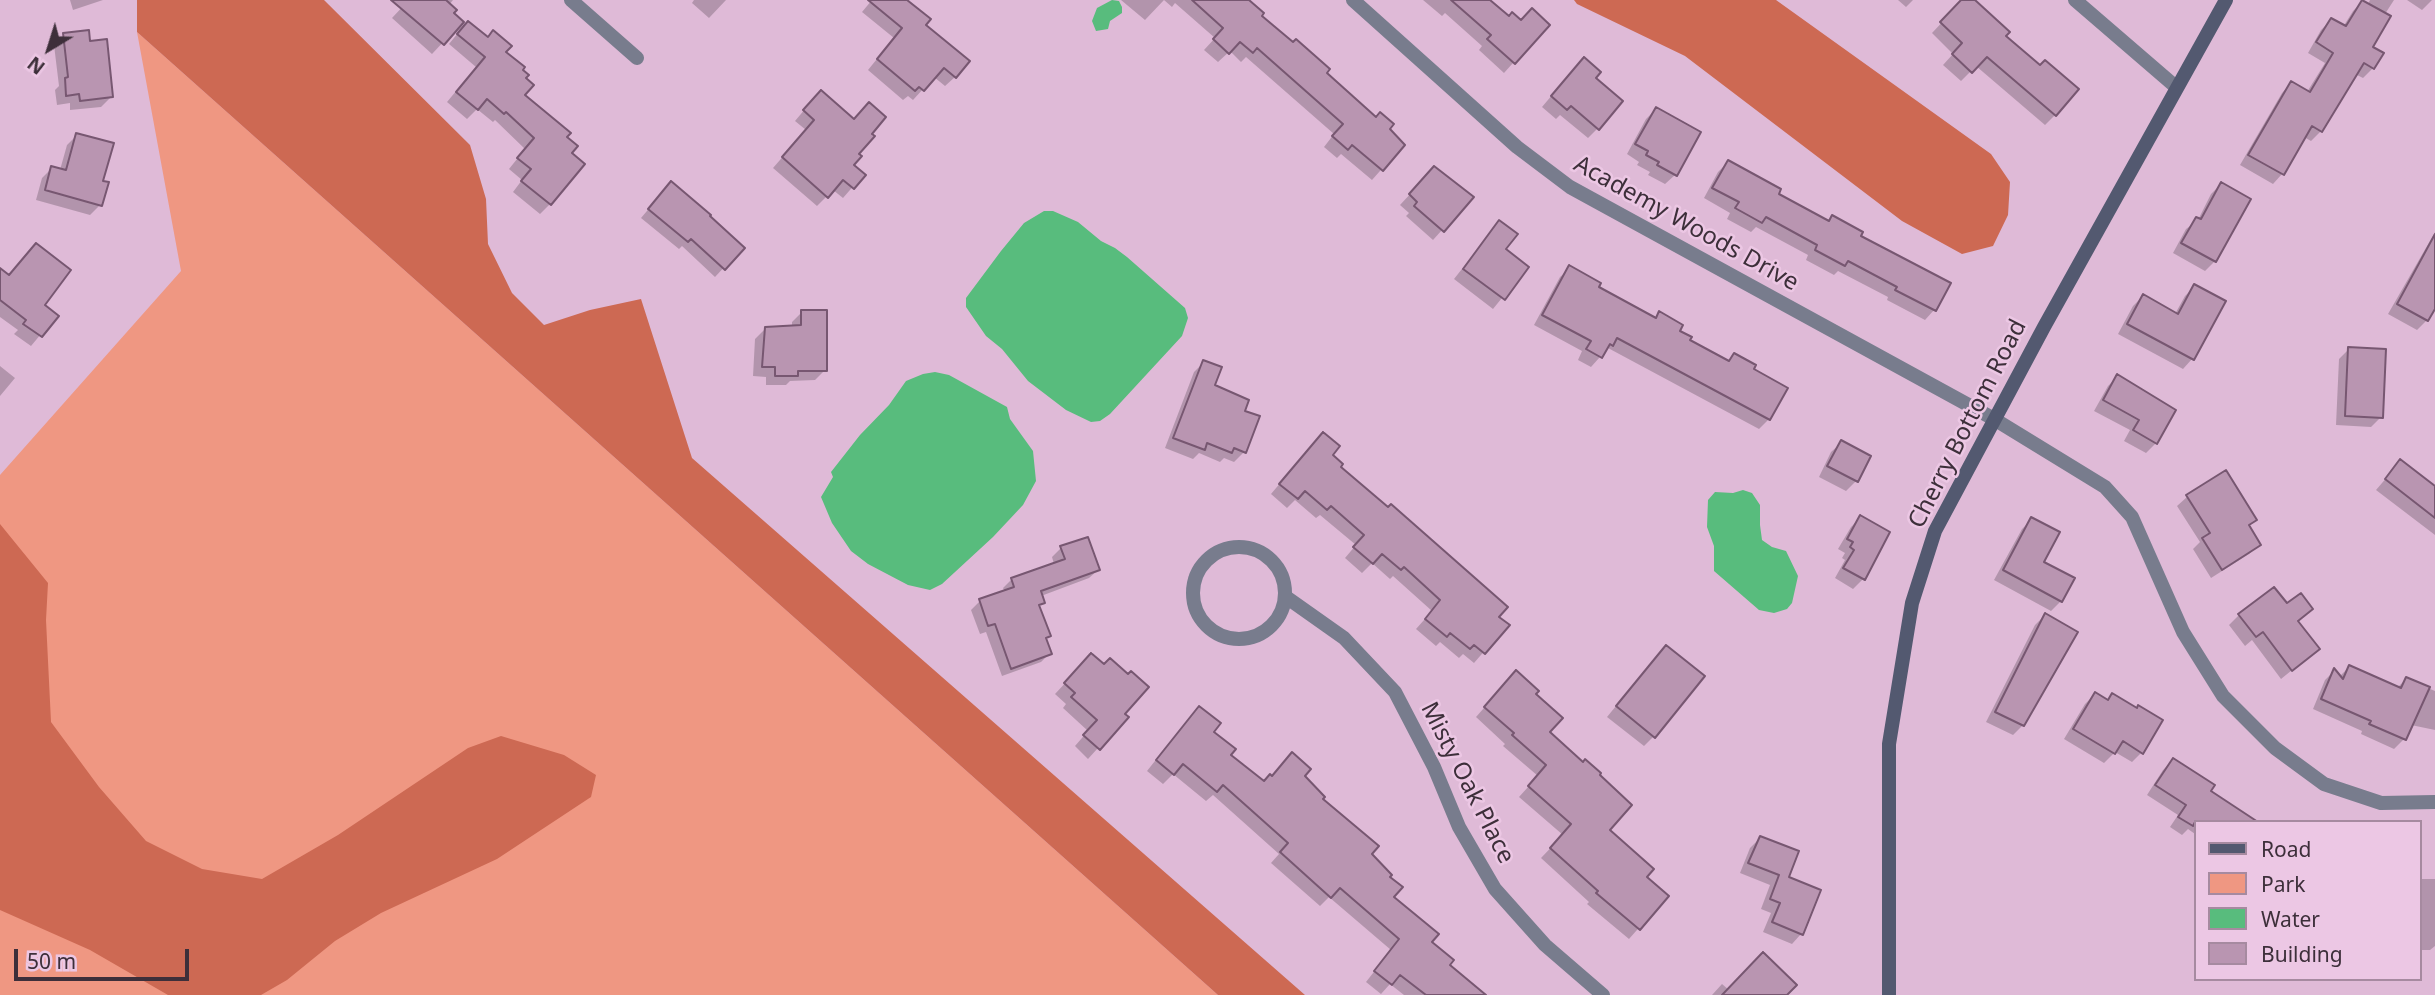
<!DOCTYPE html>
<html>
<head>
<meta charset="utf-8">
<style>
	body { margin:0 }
	#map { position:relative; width:2435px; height:995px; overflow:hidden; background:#dfbad7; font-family:"Noto Sans",sans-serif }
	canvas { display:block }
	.legend { position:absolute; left:2194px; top:820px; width:228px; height:161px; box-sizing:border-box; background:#ecc7e4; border:2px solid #a68aa0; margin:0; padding:9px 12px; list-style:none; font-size:21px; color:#3d2f3a }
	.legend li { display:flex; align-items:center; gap:14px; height:35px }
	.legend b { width:35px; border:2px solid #a68aa0 }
	.north { position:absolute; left:14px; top:14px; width:70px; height:70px; -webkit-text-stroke:5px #ecc7e4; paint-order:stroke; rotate:218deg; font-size:19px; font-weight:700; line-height:28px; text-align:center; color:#3d2f3a }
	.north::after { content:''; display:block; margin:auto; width:24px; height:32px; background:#3d2f3a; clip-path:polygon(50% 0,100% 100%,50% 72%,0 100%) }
	.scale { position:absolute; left:14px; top:949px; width:175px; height:32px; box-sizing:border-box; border:4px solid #3d2f3a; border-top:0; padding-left:9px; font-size:21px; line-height:24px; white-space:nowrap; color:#3d2f3a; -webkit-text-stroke:5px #ecc7e4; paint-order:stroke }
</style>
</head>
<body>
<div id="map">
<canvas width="2435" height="995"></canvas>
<ul class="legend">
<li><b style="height:9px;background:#535970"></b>Road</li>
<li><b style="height:19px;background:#ef9782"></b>Park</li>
<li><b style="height:19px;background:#58bc7d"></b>Water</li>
<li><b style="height:19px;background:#b995b1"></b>Building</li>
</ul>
<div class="north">N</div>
<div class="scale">50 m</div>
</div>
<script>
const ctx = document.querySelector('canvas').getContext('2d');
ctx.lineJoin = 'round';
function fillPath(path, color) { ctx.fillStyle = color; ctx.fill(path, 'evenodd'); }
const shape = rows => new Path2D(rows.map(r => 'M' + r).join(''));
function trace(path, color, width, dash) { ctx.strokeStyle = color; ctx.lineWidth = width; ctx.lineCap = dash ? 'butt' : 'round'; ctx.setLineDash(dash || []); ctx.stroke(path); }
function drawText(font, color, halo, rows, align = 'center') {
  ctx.font = font + ' "Noto Sans",sans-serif'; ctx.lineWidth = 5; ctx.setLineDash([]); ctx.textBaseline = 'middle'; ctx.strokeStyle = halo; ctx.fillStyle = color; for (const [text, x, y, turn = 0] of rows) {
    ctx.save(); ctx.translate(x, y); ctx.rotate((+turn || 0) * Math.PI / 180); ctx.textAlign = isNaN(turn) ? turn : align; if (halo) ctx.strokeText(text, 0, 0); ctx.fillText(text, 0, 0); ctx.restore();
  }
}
const green = shape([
	[137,32,1218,995,0,995,0,475,181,271]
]);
const forest = shape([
	[137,0,324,0,470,145,486,199,488,244,512,293,544,325,590,310,641,299,692,458,1305,995,1218,995,137,32],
	[1574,0,1776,0,1991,154,2010,182,2008,215,1993,246,1962,254,1902,221,1685,56,1577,4],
	[0,524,48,583,46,620,51,722,99,787,146,841,202,869,262,879,338,835,468,748,501,736,564,755,596,775,591,797,497,859,381,913,335,941,287,980,261,995,168,995,90,950,0,910]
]);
const water = shape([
	[1112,0,1119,1,1122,7,1122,13,1110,21,1108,29,1096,31,1092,21,1097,8],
	[1044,211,1053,211,1078,222,1101,241,1115,248,1127,257,1185,308,1188,318,1182,336,1110,414,1100,421,1091,422,1066,410,1028,381,1002,349,986,336,966,307,966,298,1001,251,1024,223],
	[935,372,949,375,1007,407,1010,419,1033,451,1036,481,1023,505,993,537,942,584,930,590,908,585,868,564,851,551,832,523,821,497,833,477,831,472,860,435,889,405,906,381,923,374],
	[1743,490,1752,493,1760,505,1760,525,1762,540,1772,547,1786,551,1798,576,1792,603,1787,609,1774,613,1759,610,1714,571,1714,546,1707,527,1708,500,1715,492,1733,493]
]);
const shadow = shape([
	[70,0,103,0,73,10],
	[403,0,453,0,449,5,451,13,462,22,432,54,392,18,406,3],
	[694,0,726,0,709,18,692,3],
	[872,0,905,0,923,25,955,77,945,86,934,77,913,100,908,96,903,100,868,70,894,38,862,12],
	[1121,0,1248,0,1260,16,1387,129,1403,145,1372,180,1341,154,1337,158,1324,147,1334,134,1246,57,1241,62,1230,51,1218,62,1204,50,1215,38,1175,3,1172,7,1164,0,1145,20],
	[1423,0,1487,0,1508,19,1547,25,1504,73,1479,50,1482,46,1445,13,1442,16],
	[1898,0,1913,0,1906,7],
	[1963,0,1972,0,2003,36,2055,115,2045,125,1976,66,1961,81,1943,65,1953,54,1932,33],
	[2370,0,2394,0,2385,14,2370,47,2381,54,2373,68,2363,78,2355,74,2321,131,2311,141,2304,137,2282,174,2273,184,2240,165,2282,93,2291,83,2307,92,2325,63,2308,53,2321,30,2331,20,2343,27,2353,11,2363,1,2368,4],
	[2407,0,2432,0,2422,10],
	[458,33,504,52,523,95,565,137,570,153,550,204,540,214,513,192,522,180,509,169,525,149,495,120,493,122,477,109,467,119,447,102,476,67,449,44],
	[64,35,88,43,111,97,101,107,70,110,70,103,57,105,55,90,59,86,54,45],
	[1574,69,1593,78,1598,128,1588,138,1560,115,1556,119,1542,107],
	[811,102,869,134,852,165,863,175,843,198,833,190,817,206,773,168,806,130,795,121],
	[1656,109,1675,175,1665,184,1648,175,1650,172,1637,165,1639,162,1627,154,1646,119],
	[77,135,101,182,100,205,90,215,36,200,42,178,52,168,60,170,67,145],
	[1728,162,1776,195,1827,222,1832,217,1859,237,1949,284,1934,310,1925,320,1887,300,1888,297,1838,271,1834,275,1806,260,1808,255,1756,227,1751,232,1727,219,1730,213,1704,198,1718,172],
	[1425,178,1442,230,1433,240,1406,216,1409,213,1400,205],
	[2221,184,2215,261,2205,271,2173,253,2186,229,2198,220,2211,194],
	[663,192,742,248,715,277,682,246,679,249,641,218],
	[1499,222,1503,250,1527,267,1493,309,1454,279],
	[2435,232,2435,305,2427,320,2417,330,2388,314],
	[1570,268,1597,288,1654,319,1660,314,1688,340,1727,362,1734,355,1752,370,1769,419,1759,429,1608,348,1591,367,1578,360,1582,351,1534,325,1560,277],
	[0,277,56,316,31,346,14,334,18,330,0,317],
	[2195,286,2192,359,2183,369,2118,334,2133,306,2143,296,2175,314,2185,296],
	[802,312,825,370,815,380,790,381,786,385,766,385,766,377,753,376,755,339,765,329,792,327,792,322],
	[2349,349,2381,417,2371,427,2336,425,2339,359],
	[1204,362,1213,386,1242,412,1257,417,1244,452,1234,462,1224,458,1220,462,1199,453,1193,459,1165,448,1194,372],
	[0,366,15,378,0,396],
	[2118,376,2156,443,2146,453,2124,441,2130,430,2094,411,2108,386],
	[1841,443,1869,457,1856,481,1846,491,1819,477,1831,452],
	[1313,444,1330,455,1338,467,1507,625,1474,663,1463,654,1459,658,1440,642,1436,646,1416,629,1432,611,1393,576,1390,579,1372,563,1362,573,1345,558,1356,545,1320,515,1316,518,1295,500,1287,508,1271,494],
	[2400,462,2433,487,2435,485,2435,535,2376,490],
	[2187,497,2255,519,2248,527,2259,545,2249,554,2211,578,2193,549,2200,542,2177,506],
	[1861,517,1888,533,1863,579,1853,589,1835,578,1845,560,1842,558,1845,553,1838,549,1851,527],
	[2032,519,2042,562,2061,601,2051,611,1994,580,2022,529],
	[1061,548,1098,570,1089,578,1041,596,1043,602,1038,607,1049,636,1045,639,1050,653,1041,662,1002,676,986,632,980,634,971,610,980,601,1005,592,1003,588,1012,579,1054,564,1052,557],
	[2287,605,2311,609,2297,622,2318,649,2281,679,2252,640,2245,646,2229,625,2239,615],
	[2045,615,2023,725,2013,735,1986,722,2035,625],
	[1656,657,1654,736,1644,746,1607,717],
	[1082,665,1126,717,1088,759,1075,746,1088,731,1063,708,1066,704,1055,694],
	[2349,667,2397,688,2406,679,2435,691,2435,730,2411,725,2404,739,2394,749,2361,734,2362,731,2313,709,2325,680,2334,671,2339,677],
	[1506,683,1534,694,1548,732,1607,830,1644,877,1667,896,1629,939,1587,904,1589,902,1541,858,1563,835,1519,797,1538,776,1503,746,1505,744,1476,717],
	[2095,694,2142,752,2132,762,2115,752,2104,763,2064,739,2085,704],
	[1189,718,1211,732,1229,755,1264,782,1302,777,1388,877,1392,898,1447,965,1484,995,1404,995,1390,984,1381,994,1366,982,1391,950,1329,897,1320,906,1271,863,1279,854,1213,795,1206,801,1173,774,1163,784,1147,771],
	[2173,760,2195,822,2195,834,2188,829,2182,835,2170,827,2178,815,2147,795,2163,770],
	[1760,838,1786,878,1801,934,1792,944,1763,932,1771,913,1761,909,1770,885,1740,873,1750,848],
	[2419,879,2435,879,2435,946,2430,950,2419,950],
	[1722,984,1729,990,1784,995,1712,995]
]);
const building = shape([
	[391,0,446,0,457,10,454,13,464,22,444,45,391,0],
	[868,0,907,0,931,19,926,25,970,61,956,78,944,68,924,91,919,87,915,91,877,59,902,28,868,0],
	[1192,0,1249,0,1264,13,1262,16,1293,42,1296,39,1330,69,1327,73,1376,117,1380,112,1394,124,1390,129,1405,145,1383,171,1352,145,1348,150,1332,136,1343,124,1257,48,1253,53,1240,42,1229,54,1213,39,1223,28,1192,0],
	[1451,0,1490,0,1509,16,1512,12,1521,20,1532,8,1550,25,1515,64,1487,39,1491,35,1451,0],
	[1961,0,1975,0,2010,32,2006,36,2040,65,2045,60,2079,89,2056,116,1987,57,1972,73,1952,54,1962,43,1940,22,1961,0],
	[2362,0,2391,16,2373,47,2384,53,2374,69,2364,63,2322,132,2312,126,2284,175,2248,155,2291,81,2310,92,2333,53,2316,42,2331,18,2346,26,2362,0],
	[468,21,488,37,493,30,512,46,506,52,525,67,523,70,529,75,526,78,534,85,525,95,571,133,567,137,578,146,572,153,585,164,551,205,521,181,531,169,517,158,534,138,506,112,504,114,487,99,478,110,456,92,485,57,457,34,468,21],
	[89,30,90,41,107,39,113,97,80,101,79,94,66,96,65,78,68,77,63,33,89,30],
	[1584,57,1601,72,1596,78,1623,101,1599,130,1571,106,1567,110,1551,96,1584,57],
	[821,90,854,119,869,102,886,117,872,134,875,136,859,154,862,156,854,165,866,175,854,189,843,180,828,198,782,157,814,120,803,110,821,90],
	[1656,107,1701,132,1677,176,1657,165,1659,162,1646,155,1648,151,1635,144,1656,107],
	[76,133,114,143,103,181,109,182,102,206,45,190,51,166,66,170,76,133],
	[1728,160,1781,189,1779,194,1829,221,1832,215,1863,232,1861,236,1951,283,1936,311,1895,290,1897,287,1848,261,1845,266,1815,250,1817,245,1766,217,1762,223,1735,208,1739,202,1712,188,1728,160],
	[1434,166,1474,197,1444,232,1414,206,1417,202,1409,194,1434,166],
	[671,181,711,215,710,216,745,248,725,270,691,239,688,242,648,209,671,181],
	[2221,182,2251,199,2216,262,2181,243,2196,217,2201,219,2221,182],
	[1499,220,1518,234,1506,249,1529,267,1505,300,1463,269,1499,220],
	[2435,234,2435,309,2428,321,2397,304,2435,234],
	[36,243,71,270,45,305,59,316,42,337,23,324,26,320,0,300,0,268,9,275,36,243],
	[1569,265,1601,283,1599,287,1656,318,1659,311,1683,325,1680,331,1692,337,1690,340,1729,361,1734,353,1756,365,1754,369,1788,388,1770,420,1617,338,1613,346,1610,344,1602,358,1586,349,1591,341,1542,315,1569,265],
	[2194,284,2226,301,2194,360,2127,324,2143,294,2178,314,2194,284],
	[801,310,827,310,827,371,798,371,798,376,775,376,775,367,762,367,765,327,801,325,801,310],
	[2348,347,2386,349,2383,418,2345,416,2348,347],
	[1203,360,1222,367,1215,385,1249,400,1245,411,1260,416,1246,453,1234,448,1232,453,1207,443,1205,450,1173,438,1203,360],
	[2117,374,2176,410,2157,444,2133,430,2139,420,2103,400,2117,374],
	[1323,432,1340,446,1333,455,1343,464,1341,467,1388,507,1391,504,1508,607,1499,617,1510,625,1485,654,1474,645,1470,649,1450,633,1447,637,1425,619,1440,600,1404,567,1401,570,1382,554,1373,564,1353,547,1364,535,1331,506,1327,510,1305,491,1298,499,1279,484,1323,432],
	[1841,440,1871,456,1858,482,1827,466,1841,440],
	[2400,459,2435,486,2435,518,2385,479,2400,459],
	[2226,470,2257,520,2249,525,2261,545,2222,570,2202,538,2210,533,2186,495,2226,470],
	[1860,515,1890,532,1865,580,1843,568,1854,550,1850,547,1853,542,1847,539,1860,515],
	[2031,517,2060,532,2044,562,2075,578,2062,602,2003,570,2031,517],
	[1088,537,1100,570,1041,591,1045,603,1039,605,1051,636,1046,638,1052,654,1011,669,995,624,988,626,979,599,1014,587,1011,578,1065,559,1060,546,1088,537],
	[2274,587,2287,603,2301,593,2313,609,2298,621,2320,649,2292,671,2263,632,2256,637,2238,614,2274,587],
	[2045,613,2078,632,2024,726,1995,712,2045,613],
	[1666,645,1705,676,1655,738,1616,706,1666,645],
	[1091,653,1104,664,1110,658,1128,674,1131,671,1149,687,1125,714,1129,717,1100,750,1083,735,1097,720,1071,697,1075,693,1064,683,1091,653],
	[2349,665,2401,688,2406,677,2430,687,2406,740,2369,724,2371,721,2321,699,2334,668,2343,679,2349,665],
	[1516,670,1539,691,1536,694,1563,718,1550,732,1583,762,1585,759,1601,773,1600,775,1632,805,1610,830,1654,869,1647,877,1669,896,1640,930,1596,893,1598,891,1550,848,1571,824,1528,786,1546,765,1512,735,1514,733,1484,707,1516,670],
	[2095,692,2108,700,2112,693,2137,708,2138,705,2163,720,2143,754,2123,741,2115,754,2073,729,2095,692],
	[1199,706,1221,723,1214,732,1236,749,1231,755,1264,781,1270,774,1272,776,1292,752,1311,769,1305,776,1325,797,1323,799,1379,846,1372,854,1392,875,1390,877,1403,887,1394,897,1439,934,1432,942,1454,960,1450,965,1486,995,1426,995,1400,975,1392,985,1374,971,1399,939,1340,888,1331,898,1280,852,1288,843,1223,785,1217,792,1183,764,1174,775,1156,760,1199,706],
	[2173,758,2215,785,2211,791,2258,822,2195,822,2193,826,2178,817,2186,805,2155,785,2173,758],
	[1760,836,1799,851,1789,877,1821,890,1803,935,1772,922,1780,903,1770,899,1779,875,1748,863,1760,836],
	[1763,952,1797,985,1787,995,1722,995,1763,952]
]);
const street = shape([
	[571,0,637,58],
	[1353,0,1517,147,1570,187,1994,419,2105,487,2132,517,2183,632,2223,696,2275,748,2324,784,2381,803,2435,802],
	[2075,0,2176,87],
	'1193 593a46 46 0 1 1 92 0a46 46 0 1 1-92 0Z',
	[1286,597,1344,638,1395,692,1434,767,1459,827,1495,889,1545,945,1603,995]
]);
const secondary = shape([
	[1889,995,1889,744,1912,603,1935,531,2044,327,2226,0]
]);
const streetNames = [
	["Academy Woods Drive",1686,224,29],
	["Cherry Bottom Road",1968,424,-63],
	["Misty Oak Place",1467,783,63]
];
fillPath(green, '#ef9782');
fillPath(forest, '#cd6953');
fillPath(water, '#58bc7d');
fillPath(shadow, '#0003');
fillPath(building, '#b995b1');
trace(building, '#775771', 2);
trace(street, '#787c8d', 14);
trace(secondary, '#535970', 14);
drawText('24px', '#3d2f3a', '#ecc7e4', streetNames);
</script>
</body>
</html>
